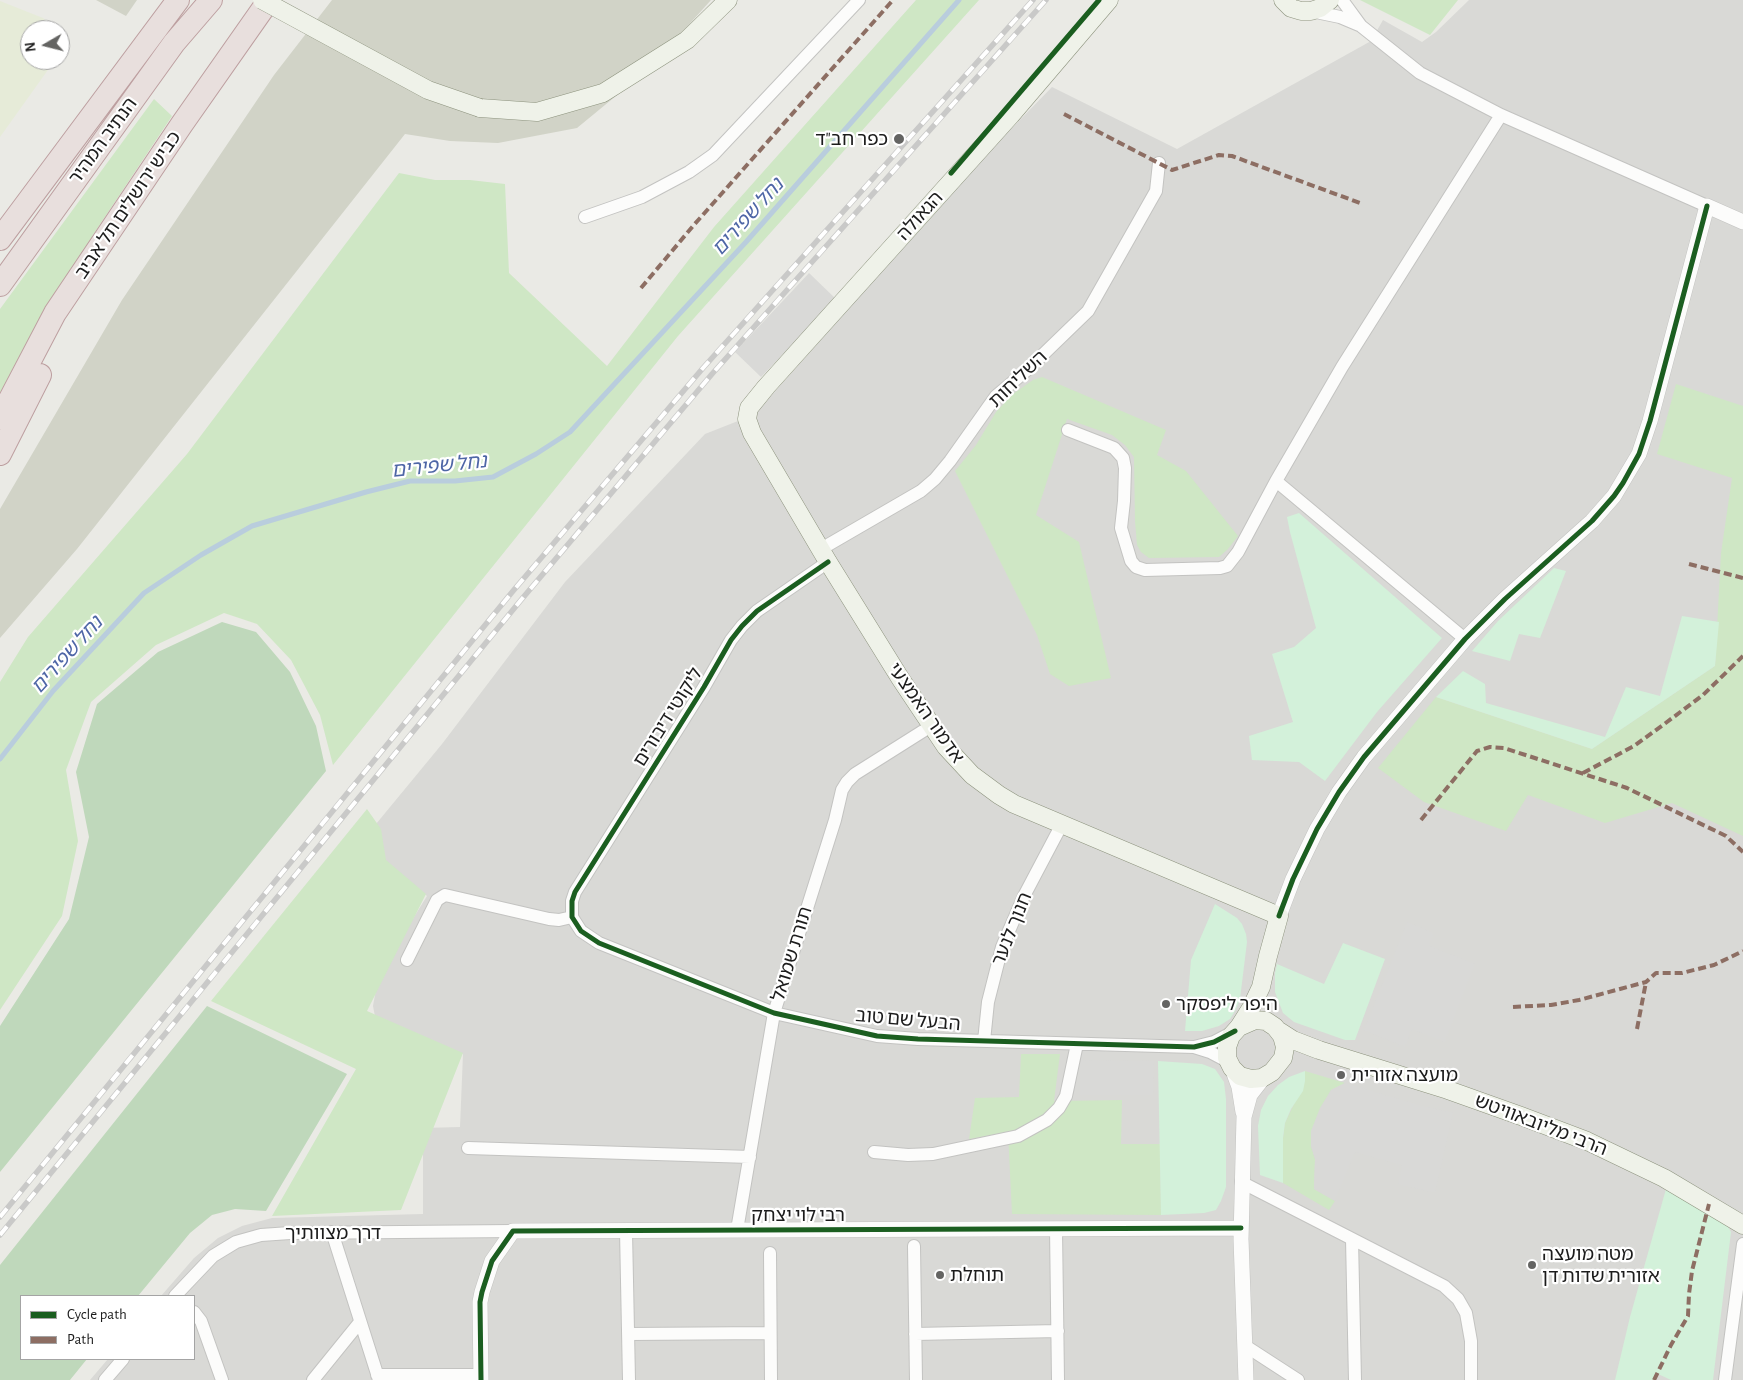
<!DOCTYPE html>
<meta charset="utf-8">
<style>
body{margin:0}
#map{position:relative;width:1743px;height:1380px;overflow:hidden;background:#eaeae5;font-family:"Alegreya Sans",sans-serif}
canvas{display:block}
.legend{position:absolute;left:20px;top:1295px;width:175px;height:65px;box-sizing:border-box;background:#fff;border:1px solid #a4a4a4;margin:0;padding:6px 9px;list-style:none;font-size:15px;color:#1c1c1c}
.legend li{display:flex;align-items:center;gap:10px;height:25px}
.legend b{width:25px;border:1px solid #a4a4a4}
.north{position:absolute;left:20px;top:20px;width:50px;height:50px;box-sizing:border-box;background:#fff;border:1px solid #a4a4a4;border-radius:50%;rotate:262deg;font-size:14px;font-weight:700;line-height:20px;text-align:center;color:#1c1c1c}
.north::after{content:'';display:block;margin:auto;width:18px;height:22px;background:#646462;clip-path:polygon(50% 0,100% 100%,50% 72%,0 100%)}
</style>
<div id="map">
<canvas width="1743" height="1380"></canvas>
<ul class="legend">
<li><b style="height:6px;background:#1b5e20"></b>Cycle path</li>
<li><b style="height:6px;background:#8d6e63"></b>Path</li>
</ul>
<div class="north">N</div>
</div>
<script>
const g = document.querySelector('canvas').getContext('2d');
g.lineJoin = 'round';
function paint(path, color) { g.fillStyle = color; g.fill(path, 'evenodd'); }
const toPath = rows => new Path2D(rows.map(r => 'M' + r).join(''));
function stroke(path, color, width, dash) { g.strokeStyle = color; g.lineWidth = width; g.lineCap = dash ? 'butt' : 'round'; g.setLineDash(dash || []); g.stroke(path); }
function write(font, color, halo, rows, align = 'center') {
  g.font = font + ' "Alegreya Sans","Noto Sans Hebrew",sans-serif'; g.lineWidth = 4.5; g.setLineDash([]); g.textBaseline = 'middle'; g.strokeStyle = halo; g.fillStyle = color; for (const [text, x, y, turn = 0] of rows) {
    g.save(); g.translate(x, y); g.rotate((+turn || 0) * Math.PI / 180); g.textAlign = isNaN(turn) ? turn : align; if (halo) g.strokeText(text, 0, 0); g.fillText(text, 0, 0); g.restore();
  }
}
const residential = toPath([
 [1469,0,1743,0,1743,1380,90,1380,108,1359,194,1359,194,1296,161,1296,194,1258,218,1238,242,1226,272,1218,423,1214,423,1128,460,1127,463,1054,377,1027,373,1006,379,973,427,896,362,841,442,744,565,582,705,434,738,421,762,406,978,163,1052,87,1177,149,1371,41,1383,20,1422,42,1436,32]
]);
const construction = toPath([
 [96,0,137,0,126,16],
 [332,0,711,0,650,68,577,128,498,143,450,141,405,134,77,549,0,638,0,509,122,300,274,75]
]);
const farmland = toPath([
 [0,1,43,18,58,30,30,30,30,60,55,60,0,137],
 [60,32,70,40,60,53]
]);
const grass = toPath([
 [916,0,979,0,678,336,333,765,320,715,291,660,257,624,224,613,156,645,91,702,66,770,78,841,62,916,0,1010,0,682,28,637,187,454,399,173,435,180,470,180,505,184,509,273,607,366,714,227],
 [1360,0,1458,0,1430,35],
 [154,99,172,116,93,235,0,396,0,309],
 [1042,377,1166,430,1157,455,1186,471,1238,536,1228,549,1219,557,1149,558,1141,552,1137,545,1135,521,1134,457,1125,445,1112,435,1067,419,1036,515,1079,542,1111,678,1069,686,1050,674,1037,635,955,471,976,445,996,412,1013,394,1033,380],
 [1676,384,1743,406,1743,836,1672,803,1605,823,1528,795,1506,831,1424,802,1378,768,1436,697,1592,749,1715,666,1721,553,1732,478,1657,454],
 [367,809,381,829,386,860,426,894,367,1011,463,1053,401,1210,272,1216,356,1069,211,1001],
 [1021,1054,1060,1054,1054,1101,1122,1100,1121,1144,1160,1144,1161,1215,1012,1214,1008,1132,969,1139,975,1098,1019,1097],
 [1305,1071,1345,1083,1331,1090,1311,1146,1315,1159,1314,1189,1335,1201,1329,1210,1283,1183,1283,1138,1285,1123,1305,1081]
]);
const forest = toPath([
 [222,622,256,632,290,672,316,726,326,771,0,1172,0,1026,69,919,89,837,76,772,97,704,158,652],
 [207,1006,347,1074,266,1211,235,1209,212,1215,190,1233,138,1296,21,1296,21,1359,87,1359,70,1380,0,1380,0,1265]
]);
const park = toPath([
 [1299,513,1442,638,1377,712,1325,781,1299,762,1252,760,1249,736,1293,722,1272,654,1294,647,1316,628,1290,532,1287,517],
 [1554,568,1566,571,1540,638,1519,634,1510,661,1472,651,1498,621],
 [1682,616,1719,622,1715,666,1592,749,1436,697,1463,671,1485,684,1486,703,1605,737,1626,687,1660,696],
 [1215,904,1237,918,1242,924,1246,934,1247,942,1240,999,1235,1011,1230,1019,1219,1026,1202,1031,1185,1031,1191,960],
 [1343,943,1385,959,1355,1040,1345,1040,1294,1022,1283,1013,1275,992,1275,973,1277,964,1324,984],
 [1158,1061,1202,1064,1215,1069,1224,1082,1226,1099,1226,1187,1221,1201,1216,1210,1204,1213,1161,1215],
 [1305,1071,1305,1081,1303,1091,1291,1109,1285,1123,1283,1138,1283,1183,1260,1175,1258,1126,1261,1110,1268,1096,1278,1085,1289,1077],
 [1666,1189,1727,1225,1731,1232,1713,1380,1671,1380,1656,1373,1653,1380,1615,1380,1630,1317]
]);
const parking = toPath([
 [809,273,836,299,761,377,735,352],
 [1407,922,1434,933,1429,946,1475,964,1445,1042,1412,1029,1405,1047,1364,1030],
 [1080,1060,1154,1061,1153,1095,1080,1095],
 [1345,1083,1416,1104,1453,1113,1435,1193,1398,1184,1402,1165,1355,1152,1335,1201,1314,1189,1315,1159,1311,1146,1311,1131,1320,1108,1331,1090]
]);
const stream = toPath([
 [0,759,53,691,144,593,201,555,252,526,366,492,410,481,455,481,493,477,536,454,570,432,746,242,959,0]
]);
const minor = toPath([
 [1342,0,1361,26,1420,73,1501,115,1707,206],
 [1311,11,1340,17,1359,25],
 [585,217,642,197,689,172,713,155,859,0],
 [1068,430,1114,448,1123,458,1125,468,1124,501,1121,528,1131,561,1136,567,1145,570,1220,568,1227,566,1238,552,1276,481,1342,367,1501,115],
 [1276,481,1465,639],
 [821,549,921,491,935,479,950,461,996,396,1027,370,1088,311,1156,191,1159,163],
 [828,562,757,611,742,626,731,640,704,687,575,892,572,901,572,917,581,931,599,943,774,1013,877,1036,918,1039,1194,1047,1214,1042,1235,1031],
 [407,960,437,900,445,895,549,919,559,920,572,917],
 [984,1041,988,1002,1002,947,1024,896,1062,824],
 [1194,1047,1210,1052,1229,1062],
 [468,1148,750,1157],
 [874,1152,908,1155,933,1154,1018,1136,1047,1120,1059,1108,1066,1096,1077,1044],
 [1241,1182,1444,1286,1458,1299,1466,1313,1471,1341,1471,1380],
 [1056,1229,1058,1380],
 [737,1230,774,1013,835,820,842,790,847,782,855,774,931,726],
 [626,1231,629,1380],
 [332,1232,379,1380],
 [1352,1239,1355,1380],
 [914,1246,916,1380],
 [770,1253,771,1380],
 [175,1296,213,1256,236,1242,261,1235,290,1233,513,1231],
 [194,1312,201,1321,222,1380],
 [629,1334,770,1333],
 [915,1334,1058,1331],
 [1244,1345,1298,1380],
 [377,1375,481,1375],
 [105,1380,123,1359],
 [313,1380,360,1322],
 [1725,1380,1743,1244]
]);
const tertiary = toPath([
 [1279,916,1293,879,1317,829,1339,792,1364,757,1465,639,1505,599,1592,521,1614,496,1639,454,1650,421,1707,206,1743,222],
 [1232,1068,1239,1087,1243,1112],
 [481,1380,480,1302,482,1292,492,1261,513,1231,1241,1228],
 [1246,1380,1241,1239,1244,1117,1250,1095,1264,1077]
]);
const secondary = toPath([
 [1109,0,1011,115,766,387,749,408,747,419,752,433,828,562,900,678,946,747,972,775,999,795,1014,804,1279,916,1268,956,1261,987,1251,1008,1239,1027],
 [1283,0,1291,8,1301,11,1311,11,1320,8,1330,0],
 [480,108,537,112,603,93,687,40,728,0],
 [1255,1020,1266,1021,1275,1027,1282,1036,1285,1047,1283,1058,1272,1072,1262,1078,1251,1079,1240,1076,1232,1068,1227,1058,1227,1047,1231,1036,1239,1027,1255,1020],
 [1279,1031,1293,1040,1319,1050,1448,1090,1521,1116,1587,1141,1664,1178,1743,1225]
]);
const motorway = toPath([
 [0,239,178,0],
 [0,285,174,43,211,0],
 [0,418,55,313,182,124,269,0],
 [0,454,40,375]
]);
const rail = toPath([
 [0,1217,513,591,703,368,1033,0],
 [0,1235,521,600,712,374,1046,0]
]);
const secondaryBridge = toPath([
 [262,0,428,90,480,108]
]);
const quiet = toPath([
 [1064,114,1172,170,1219,155,1232,156,1360,203],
 [641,288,693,226,893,0],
 [1689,564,1743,578],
 [1583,773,1634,746,1663,725,1703,695,1743,656],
 [1421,820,1477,751,1490,747,1504,748,1627,788,1726,836,1743,852],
 [1513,1007,1551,1005,1579,1000,1646,982,1656,973,1682,973,1714,965,1743,951],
 [1637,1029,1646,982],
 [1654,1380,1671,1345,1688,1316,1689,1294,1692,1271,1709,1204]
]);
const cycleway = toPath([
 [951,173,1099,0],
 [828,562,757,611,742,626,731,640,704,687,575,892,572,901,572,917,581,931,599,943,774,1013,877,1036,918,1039,1194,1047,1214,1042,1235,1031],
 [1279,916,1293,879,1317,829,1339,792,1364,757,1465,639,1505,599,1592,521,1614,496,1623,483,1639,454,1650,421,1707,206],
 [481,1380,480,1302,482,1292,492,1261,513,1231,1241,1228]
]);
const markers = [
 [899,139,6,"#646462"],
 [1166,1004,5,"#646462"],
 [1341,1075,5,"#646462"],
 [1532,1265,5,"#646462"],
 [940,1275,5,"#646462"]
];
const poiNames = [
 ["כפר חב\"ד",888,139,"right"],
 ["היפר ליפסקר",1176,1004],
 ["מועצה אזורית",1351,1075],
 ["מטה מועצה",1542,1254],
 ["אזורית שדות דן",1542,1276],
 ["תוחלת",950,1275]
];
const streetNames = [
 ["הנתיב המהיר",103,141,-54],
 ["כביש ירושלים תל אביב",128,205,-56],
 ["הגאולה",920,216,-48],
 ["השליחות",1018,379,-44],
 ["אדמור האמצעי",926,713,55],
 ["ליקוטי דיבורים",668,717,-58],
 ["חנוך לנער",1012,929,-68],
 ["תורת שמואל",792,954,-73],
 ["הבעל שם טוב",908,1020,5],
 ["הרבי מליובאוויטש",1541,1125,21],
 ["רבי לוי יצחק",798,1215],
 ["דרך מצוותיך",333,1233]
];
const waterNames = [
 ["נחל שפירים",748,217,-48],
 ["נחל שפירים",439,466,-6],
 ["נחל שפירים",67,655,-48]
];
paint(residential, '#d9d9d6');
paint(construction, '#d1d3c7');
paint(farmland, '#e6ebd8');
paint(grass, '#cfe7c5');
paint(forest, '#bfd8bb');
paint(park, '#d3f1da');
paint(parking, '#d9d9d7');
stroke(stream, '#b9cddd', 5);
stroke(minor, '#c3c3c1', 14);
stroke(tertiary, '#c3c3c1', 16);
stroke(secondary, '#8d937e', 19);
stroke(motorway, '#bd9fa0', 24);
stroke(minor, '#fcfcfb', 12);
stroke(tertiary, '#fcfcfb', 15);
stroke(secondary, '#eff2e9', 18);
stroke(motorway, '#e8dfdd', 22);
stroke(rail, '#c9c9c8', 5.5);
stroke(rail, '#fff', 4, [11]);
stroke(secondaryBridge, '#8d937e', 19, []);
stroke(secondaryBridge, '#eff2e9', 18);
stroke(quiet, '#8d6e63', 4, [8, 4]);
stroke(cycleway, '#1b5e20', 5);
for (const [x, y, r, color] of markers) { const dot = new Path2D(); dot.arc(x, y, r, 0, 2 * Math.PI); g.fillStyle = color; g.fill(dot); stroke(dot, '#fff', 2); }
write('19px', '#1c1c1c', '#fff', poiNames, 'left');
write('19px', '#1c1c1c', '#fff', streetNames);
write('italic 20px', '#4e66a6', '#fff', waterNames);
</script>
